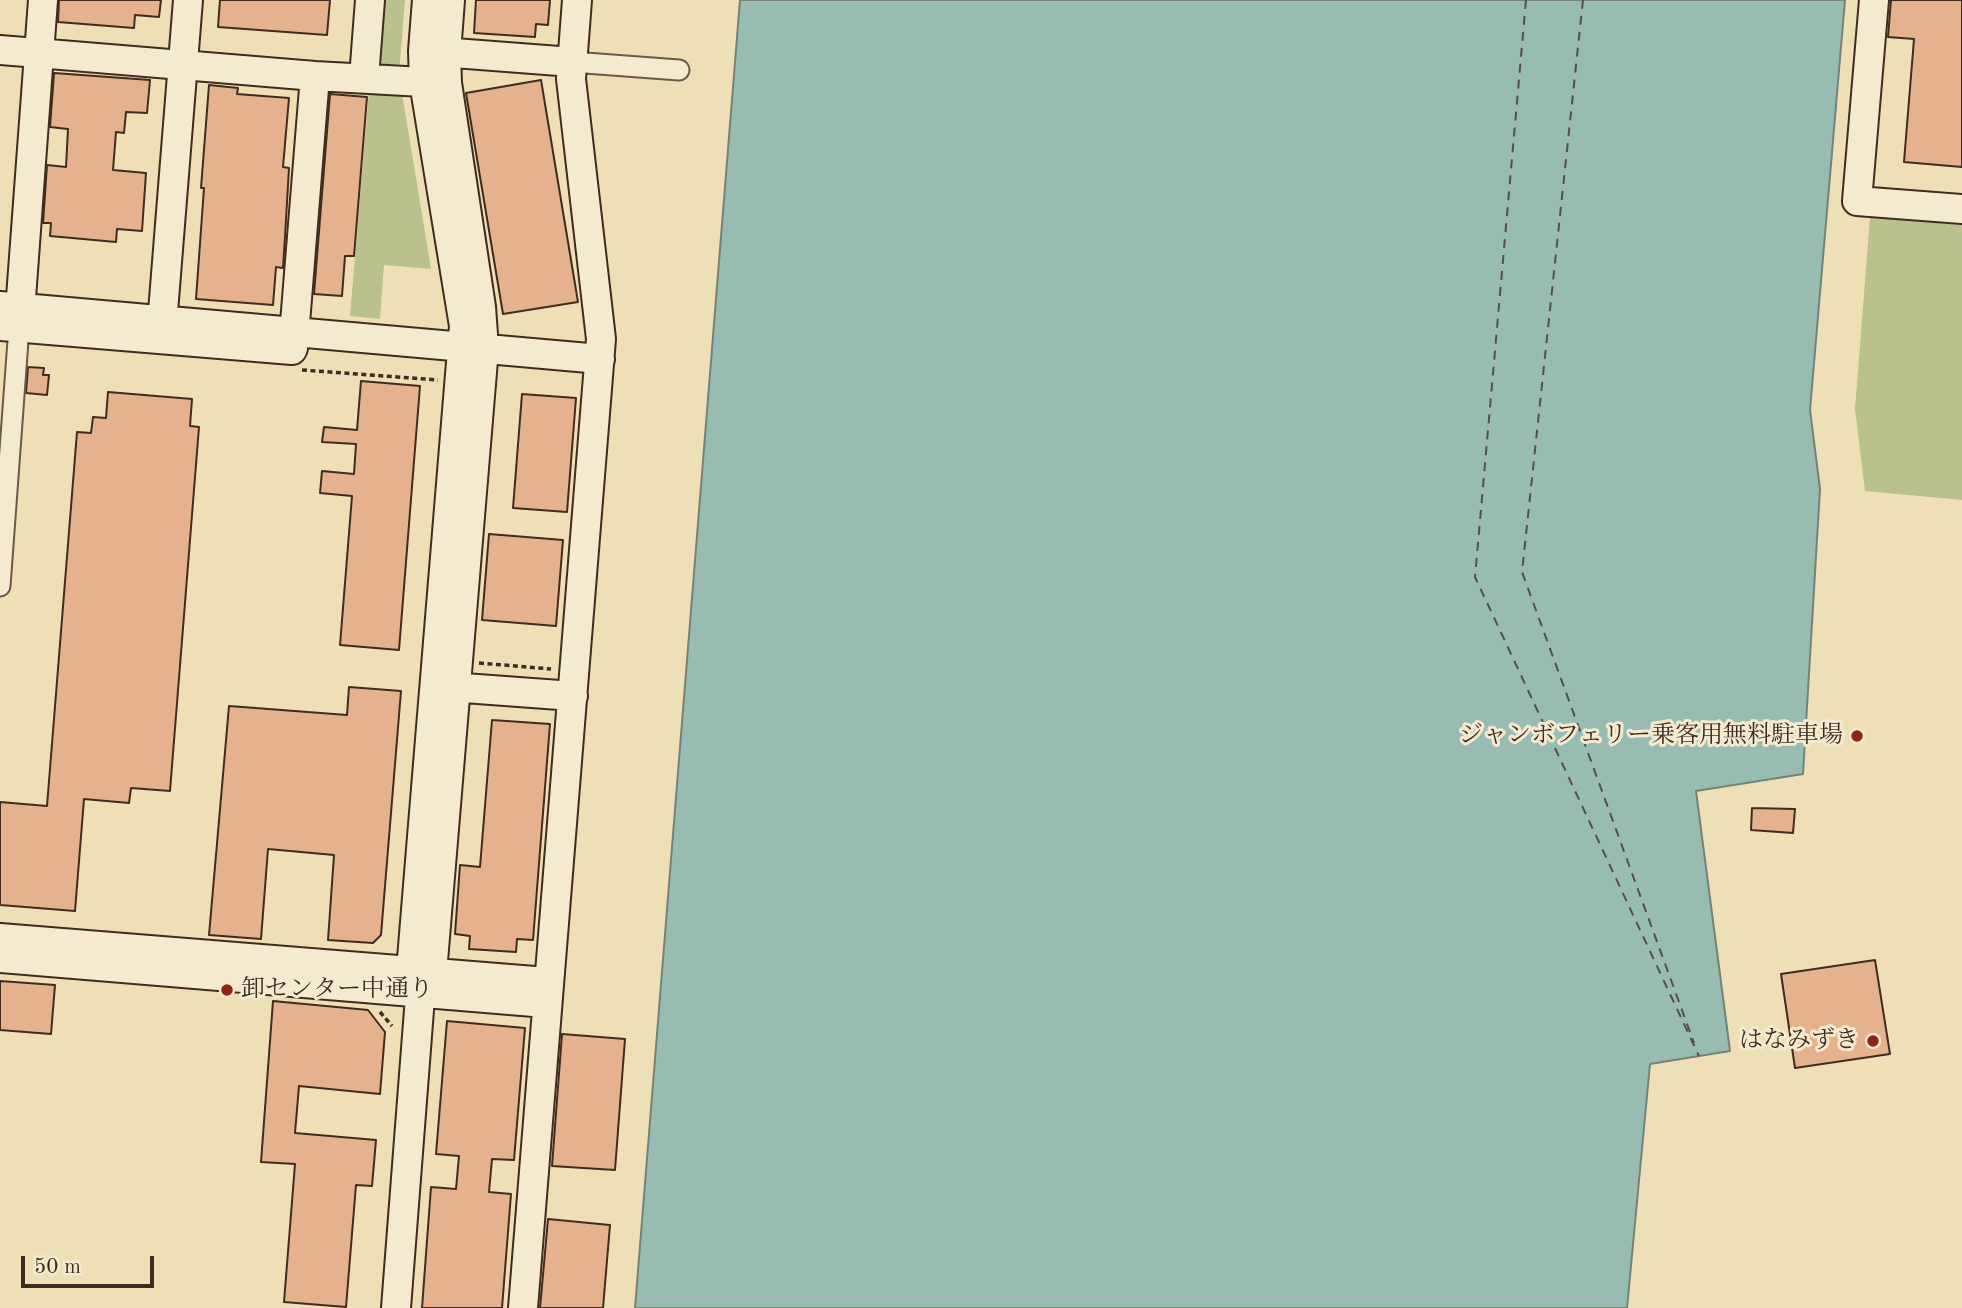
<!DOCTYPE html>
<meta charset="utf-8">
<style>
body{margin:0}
#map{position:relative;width:1962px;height:1308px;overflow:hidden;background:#eedfb7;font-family:"Old Standard TT",serif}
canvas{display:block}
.scale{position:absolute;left:21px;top:1256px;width:133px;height:32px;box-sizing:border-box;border:4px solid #402c1f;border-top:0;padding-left:9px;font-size:21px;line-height:24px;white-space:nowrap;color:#402c1f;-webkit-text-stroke:5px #f4ead0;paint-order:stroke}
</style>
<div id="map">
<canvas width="1962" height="1308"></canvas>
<div class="scale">50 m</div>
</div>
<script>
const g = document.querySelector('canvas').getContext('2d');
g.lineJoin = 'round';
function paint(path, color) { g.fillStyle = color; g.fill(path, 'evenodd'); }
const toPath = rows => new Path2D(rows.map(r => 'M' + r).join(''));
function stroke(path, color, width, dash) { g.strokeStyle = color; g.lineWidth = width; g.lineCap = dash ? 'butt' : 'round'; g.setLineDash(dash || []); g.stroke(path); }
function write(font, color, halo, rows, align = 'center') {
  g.font = font + ' "Old Standard TT","Noto Serif JP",serif'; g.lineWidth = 6; g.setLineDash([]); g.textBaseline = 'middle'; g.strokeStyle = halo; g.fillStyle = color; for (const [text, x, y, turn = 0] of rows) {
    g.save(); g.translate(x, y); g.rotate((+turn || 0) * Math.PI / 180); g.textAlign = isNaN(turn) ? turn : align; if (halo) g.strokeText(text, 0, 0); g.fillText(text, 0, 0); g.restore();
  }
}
const green = toPath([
 [377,0,405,0,399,73,383,72,373,62],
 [369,91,402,93,431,269,384,265,380,319,350,316],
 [1870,217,1962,225,1962,500,1865,491,1855,409]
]);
const water = toPath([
 [740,0,1845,0,1810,410,1820,489,1803,774,1696,791,1730,1051,1650,1064,1627,1308,635,1308,740,0]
]);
const ferry = toPath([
 [1526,0,1475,577,1699,1056],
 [1583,0,1522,572,1694,1043]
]);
const building = toPath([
 [59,0,161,0,159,17,135,15,134,28,58,22,59,0],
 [220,0,330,0,327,35,218,27,220,0],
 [476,0,550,0,548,25,536,24,535,37,474,33,476,0],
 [1891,0,1962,0,1962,167,1904,162,1914,39,1888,37,1891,0],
 [54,73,150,80,147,113,126,112,124,133,116,132,113,170,146,173,142,231,117,229,116,242,50,236,51,223,43,223,47,165,66,167,68,129,50,127,54,73],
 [541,80,578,302,503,314,466,93,541,80],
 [209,85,238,88,237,94,289,98,283,167,289,168,285,237,283,268,276,267,273,305,196,299,204,188,201,188,209,85],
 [330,94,367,97,354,256,345,256,342,296,314,294,330,94],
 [28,367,44,368,43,375,49,375,47,395,26,393,28,367],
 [361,381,420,386,399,650,340,645,352,496,320,493,322,471,354,474,356,444,322,442,324,427,357,430,361,381],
 [108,392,192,399,190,426,199,427,170,791,131,788,129,803,84,799,75,911,0,905,0,802,47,806,77,432,91,433,93,417,106,418,108,392],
 [522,394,576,398,567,512,513,508,522,394],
 [489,534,563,540,556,626,482,620,489,534],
 [349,687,401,691,381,935,373,943,328,940,334,855,268,849,261,939,209,935,229,706,347,715,349,687],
 [492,720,550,724,533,940,517,939,516,952,469,949,470,936,455,934,460,865,480,867,492,720],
 [1752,808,1795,809,1793,833,1751,830,1752,808],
 [1875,960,1890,1054,1795,1068,1781,974,1875,960],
 [0,981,55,985,51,1034,0,1030,0,981],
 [273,1001,368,1010,385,1032,380,1094,299,1086,295,1133,376,1140,372,1186,356,1185,346,1307,284,1302,295,1164,261,1162,273,1001],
 [447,1021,525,1028,514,1160,492,1159,489,1192,511,1194,502,1308,422,1308,431,1187,456,1189,459,1156,436,1154,447,1021],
 [562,1034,625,1039,615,1170,552,1166,562,1034],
 [548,1219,610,1225,603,1308,540,1308,548,1219]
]);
const path = toPath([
 [302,370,438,380],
 [479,663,551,669],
 [380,1012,392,1026]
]);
const street = toPath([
 [572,62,679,70],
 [0,586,19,327]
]);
const secondary = toPath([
 [1874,0,1857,201,1962,209],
 [0,50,315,76,441,83],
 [428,51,572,62],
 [364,78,370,0],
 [0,306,600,359],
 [19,325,43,0],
 [0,326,292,350],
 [161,337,188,0],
 [293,348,315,76],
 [437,686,573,696],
 [0,938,547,982],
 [0,958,546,1003],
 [420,993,432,973,484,348,481,307,447,83,446,53,450,0],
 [396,1308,419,1010,420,993,411,971,464,326,424,82,423,51,427,0],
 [523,1308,601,339,571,79,577,0]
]);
const markers = [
 [1857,736,7,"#8f2418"],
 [227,990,7,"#8f2418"],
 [1873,1041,7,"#8f2418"]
];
const poiNames = [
 ["ジャンボフェリー乗客用無料駐車場",1843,736],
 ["卸センター中通り",241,990,"left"],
 ["はなみずき",1859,1041]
];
paint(green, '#bbc18d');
paint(water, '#99bcb2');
stroke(water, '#758277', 2);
stroke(ferry, '#565044', 2, [9, 7]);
paint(building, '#e6b28d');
stroke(building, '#402c1f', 2);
stroke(street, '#6c5945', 23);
stroke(secondary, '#402c1f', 32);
stroke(path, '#402c1f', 3.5, [5, 3.5]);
stroke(street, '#f4ead0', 19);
stroke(secondary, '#f4ead0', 28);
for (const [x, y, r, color] of markers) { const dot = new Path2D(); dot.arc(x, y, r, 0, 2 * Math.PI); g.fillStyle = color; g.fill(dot); stroke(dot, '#f4ead0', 2.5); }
write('24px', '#402c1f', '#f4ead0', poiNames, 'right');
</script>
